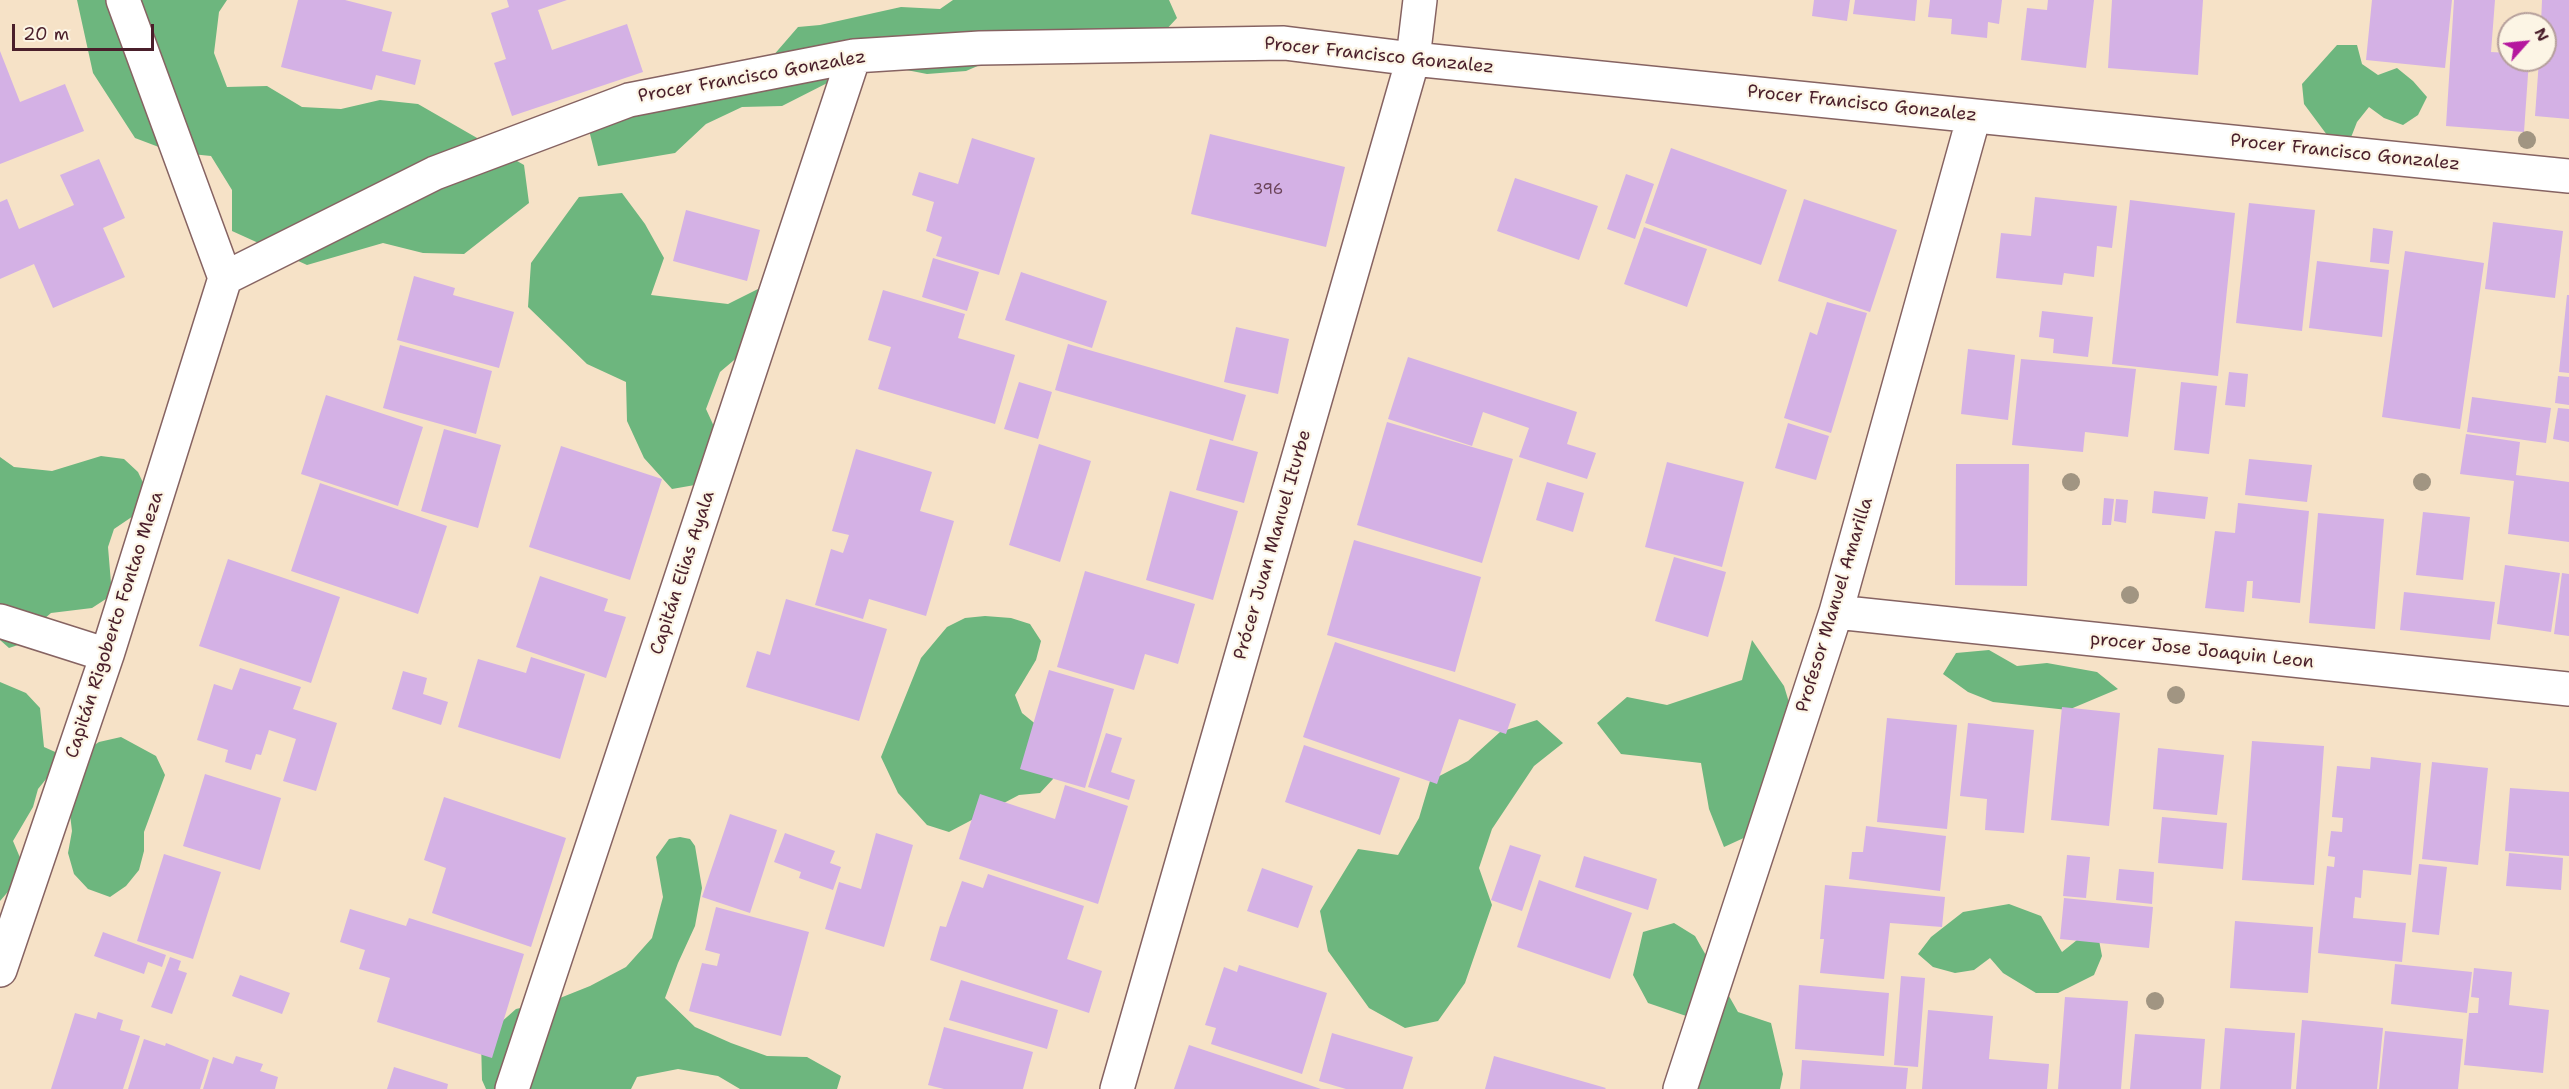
<!DOCTYPE html>
<meta charset="utf-8">
<style>
body{margin:0}
#map{position:relative;width:2569px;height:1089px;overflow:hidden;background:#f6e2c7;font-family:"Shantell Sans",sans-serif}
canvas{display:block}
.north{position:absolute;left:2497px;top:12px;width:60px;height:60px;box-sizing:border-box;background:#fcf5e5;border:2px solid #b59f9b;border-radius:50%;rotate:63deg;font-size:16px;font-weight:700;line-height:24px;text-align:center;color:#4a1f2b}
.north::after{content:'';display:block;margin:auto;width:21px;height:27px;background:#b5179e;clip-path:polygon(50% 0,100% 100%,50% 72%,0 100%)}
.scale{position:absolute;left:12px;top:24px;width:142px;height:27px;box-sizing:border-box;border:3px solid #4a1f2b;border-top:0;padding-left:8px;font-size:18px;line-height:21px;white-space:nowrap;color:#4a1f2b;-webkit-text-stroke:4px #fcf5e5;paint-order:stroke}
</style>
<div id="map">
<canvas width="2569" height="1089"></canvas>
<div class="north">N</div>
<div class="scale">20 m</div>
</div>
<script>
const g = document.querySelector('canvas').getContext('2d');
g.lineJoin = 'round';
function paint(path, color) { g.fillStyle = color; g.fill(path, 'evenodd'); }
const toPath = rows => new Path2D(rows.map(r => 'M' + r).join(''));
function stroke(path, color, width, dash) { g.strokeStyle = color; g.lineWidth = width; g.lineCap = dash ? 'butt' : 'round'; g.setLineDash(dash || []); g.stroke(path); }
function write(font, color, halo, rows, align = 'center') {
  g.font = font + ' "Shantell Sans",sans-serif'; g.lineWidth = 4.5; g.setLineDash([]); g.textBaseline = 'middle'; g.strokeStyle = halo; g.fillStyle = color; for (const [text, x, y, turn = 0] of rows) {
    g.save(); g.translate(x, y); g.rotate((+turn || 0) * Math.PI / 180); g.textAlign = isNaN(turn) ? turn : align; if (halo) g.strokeText(text, 0, 0); g.fillText(text, 0, 0); g.restore();
  }
}
const forest = toPath([
 [77,0,227,0,219,12,214,53,227,87,267,86,302,107,341,109,380,100,418,104,524,165,529,203,464,254,423,253,383,243,307,265,232,231,232,190,211,156,172,152,135,138,93,73],
 [953,0,1169,0,1177,18,1151,46,1114,63,1001,56,966,71,927,74,886,66,847,73,782,106,742,107,706,124,675,153,598,166,588,126,652,83,690,70,735,72,772,57,798,27,820,25,901,7,940,9],
 [2337,45,2357,45,2362,64,2378,75,2397,68,2413,81,2427,97,2418,115,2403,125,2384,118,2369,107,2357,122,2350,140,2330,139,2304,104,2302,84],
 [622,193,645,224,664,258,651,295,728,304,764,286,786,316,720,372,706,409,722,444,712,482,672,489,644,458,627,421,626,382,587,364,528,307,531,263,579,197],
 [101,456,124,459,138,472,146,489,145,508,114,529,108,547,112,595,92,608,51,613,37,625,27,642,9,648,0,640,0,457,14,467,52,471],
 [985,616,1011,618,1030,624,1041,641,1036,660,1015,695,1022,713,1038,726,1056,760,1053,779,1040,793,1019,795,949,832,927,825,898,793,881,757,921,658,947,627,965,618],
 [1752,640,1784,686,1795,722,1759,831,1724,847,1709,809,1701,763,1621,754,1597,723,1627,697,1667,705,1742,680],
 [1989,650,2017,666,2047,663,2097,672,2118,689,2068,710,1993,702,1968,692,1943,674,1956,653],
 [0,682,26,693,40,708,44,747,62,755,82,753,99,742,121,737,156,756,165,775,144,832,144,851,139,870,126,886,110,897,88,889,74,874,68,853,72,831,67,789,51,773,38,789,33,807,13,841,21,860,19,879,0,901],
 [1537,720,1563,743,1534,766,1492,829,1479,868,1492,905,1465,983,1438,1021,1405,1028,1369,1008,1328,951,1320,911,1358,849,1398,855,1419,818,1430,781,1468,761,1500,732],
 [680,837,690,839,695,846,702,888,695,926,678,963,665,998,695,1027,731,1043,767,1056,807,1057,841,1076,837,1089,740,1089,718,1076,678,1069,637,1077,631,1089,486,1089,482,1080,481,1040,516,1009,555,1000,590,986,626,967,652,938,663,897,656,857,669,839],
 [2009,904,2041,916,2062,952,2077,940,2098,935,2102,956,2094,975,2058,993,2036,993,2003,973,1990,958,1974,970,1955,973,1933,967,1918,954,1931,937,1963,912],
 [1674,923,1695,936,1738,1012,1771,1023,1783,1074,1780,1089,1688,1089,1698,1020,1648,1003,1633,975,1643,932]
]);
const building = toPath([
 [298,0,345,0,392,12,382,51,421,60,415,85,376,75,372,90,281,67],
 [507,0,567,0,538,10,552,50,627,24,643,72,512,116,494,63,506,59,491,13,509,7],
 [1814,0,1850,0,1847,21,1812,16],
 [1855,0,1917,0,1915,21,1853,14],
 [1930,0,2002,0,1999,24,1988,22,1987,38,1951,34,1952,19,1928,17],
 [2048,0,2094,0,2086,68,2021,60,2027,8,2047,10],
 [2112,0,2203,0,2198,75,2108,68],
 [2372,0,2452,0,2445,68,2366,60],
 [2454,0,2495,0,2491,52,2509,53,2509,60,2529,60,2524,132,2446,126],
 [2542,0,2569,0,2569,119,2535,116,2539,60,2545,60,2545,24,2541,24],
 [0,51,20,102,65,84,84,131,0,164],
 [1210,134,1345,167,1326,247,1191,214],
 [972,138,1035,158,999,275,936,256,942,237,926,231,934,202,912,195,919,172,958,184],
 [1671,148,1787,190,1761,265,1645,223],
 [99,159,125,218,103,228,125,277,53,308,34,264,0,279,0,202,7,199,19,229,74,205,60,175],
 [1626,174,1654,184,1635,239,1607,229],
 [1515,178,1598,206,1579,260,1497,231],
 [2035,197,2117,206,2112,248,2097,246,2094,277,2064,273,2062,285,1996,278,2001,233,2031,236],
 [1804,199,1897,230,1870,312,1778,281],
 [2130,200,2235,213,2218,376,2112,364],
 [2249,203,2315,210,2302,331,2236,323],
 [686,210,760,230,747,281,673,261],
 [2493,222,2563,231,2555,298,2485,289],
 [1644,227,1707,249,1687,307,1624,284],
 [2373,228,2393,231,2389,264,2370,262],
 [2405,251,2484,263,2460,429,2382,417],
 [933,258,979,272,967,311,922,297],
 [2317,261,2389,270,2382,337,2309,328],
 [1021,272,1107,301,1092,348,1005,320],
 [414,276,455,288,453,295,514,312,499,368,397,340],
 [883,290,965,314,958,338,1015,355,995,424,878,389,891,347,868,340],
 [2567,295,2569,295,2569,373,2559,372],
 [1827,302,1867,313,1831,433,1784,418,1810,332,1817,335],
 [2042,311,2093,317,2088,357,2053,353,2054,339,2039,337],
 [1236,327,1289,339,1278,394,1224,382],
 [1068,344,1246,395,1233,441,1055,390],
 [400,345,492,371,476,434,383,408],
 [1968,349,2015,355,2008,420,1961,414],
 [1408,357,1577,412,1567,444,1596,453,1587,479,1519,457,1529,428,1483,412,1472,446,1388,419],
 [2021,359,2136,369,2128,437,2085,432,2083,452,2012,445],
 [2229,372,2248,374,2245,407,2225,405],
 [2558,376,2569,377,2569,405,2555,403],
 [1019,382,1052,392,1038,439,1004,429],
 [2181,382,2217,386,2209,454,2174,450],
 [326,395,423,427,398,506,301,474],
 [2472,397,2551,408,2546,443,2467,432],
 [2558,408,2569,409,2569,442,2553,439],
 [1387,422,1513,459,1482,563,1357,525],
 [1788,423,1829,436,1816,480,1775,468],
 [444,429,501,445,478,528,421,511],
 [2466,434,2520,442,2516,475,2569,482,2569,542,2508,534,2514,481,2460,474],
 [1210,439,1258,452,1244,503,1196,490],
 [1039,444,1091,461,1060,562,1009,545],
 [561,446,662,479,630,580,529,547],
 [856,449,932,472,920,511,954,521,926,616,869,599,863,619,815,605,831,549,843,553,849,535,832,531],
 [2249,459,2312,465,2307,502,2245,495],
 [1667,462,1744,482,1722,567,1645,547],
 [1956,464,2029,464,2027,586,1955,585],
 [1547,482,1584,493,1573,532,1536,520],
 [320,483,447,526,418,614,291,571],
 [1170,491,1238,511,1213,600,1146,580],
 [2154,491,2208,497,2205,519,2152,513],
 [2104,498,2114,499,2111,525,2102,525],
 [2116,499,2128,500,2126,523,2114,521],
 [2238,503,2309,511,2300,603,2252,598,2253,581,2247,581,2244,612,2205,608,2215,531,2235,533],
 [2423,512,2470,517,2463,580,2416,575],
 [2318,513,2384,519,2375,629,2309,623],
 [1354,540,1481,577,1455,672,1327,635],
 [1674,557,1726,572,1708,637,1655,621],
 [228,559,340,597,311,683,199,646],
 [2505,565,2560,573,2551,632,2497,624],
 [1085,571,1195,604,1178,664,1145,654,1134,690,1057,667],
 [2562,573,2569,574,2569,636,2554,634],
 [540,576,608,599,604,611,626,617,606,678,516,647],
 [2404,592,2495,602,2490,640,2400,630],
 [786,599,887,629,859,721,746,687,757,651,770,655],
 [1335,642,1516,704,1506,734,1459,719,1437,784,1303,737],
 [531,657,585,674,560,759,458,727,478,659,526,673],
 [240,668,301,687,293,709,337,723,316,791,283,781,296,739,269,730,261,755,256,754,251,770,225,762,228,750,197,740,214,684,232,690],
 [1049,670,1114,689,1085,788,1020,769],
 [403,671,427,678,423,694,448,702,441,725,392,709],
 [2062,707,2120,713,2109,826,2051,820],
 [1887,718,1957,725,1947,829,1877,822],
 [1968,723,2034,730,2024,833,1985,830,1987,799,1960,796],
 [1106,733,1122,738,1111,772,1135,780,1129,800,1088,787],
 [2252,741,2324,746,2314,885,2242,880],
 [1304,745,1400,778,1380,835,1285,802],
 [2158,748,2224,755,2217,815,2153,809],
 [2371,757,2421,763,2411,875,2363,870,2361,898,2355,897,2353,918,2406,923,2402,962,2318,953,2327,866,2334,867,2335,857,2328,856,2331,831,2342,832,2343,818,2332,817,2337,766,2370,769],
 [2432,762,2488,768,2478,865,2422,859],
 [205,774,281,798,260,870,183,846],
 [1065,785,1128,806,1098,904,959,859,980,794,1055,819],
 [2510,788,2569,792,2569,856,2505,851],
 [444,797,566,838,531,947,432,913,446,868,424,860],
 [730,814,777,830,750,913,702,897],
 [2162,817,2227,823,2223,869,2158,863],
 [1866,826,1946,836,1940,891,1849,879,1852,852,1863,852],
 [785,833,835,851,830,863,841,867,833,890,799,878,801,872,774,862],
 [876,833,913,845,884,947,825,929,839,882,861,889],
 [1510,845,1541,855,1522,911,1491,900],
 [2509,853,2563,858,2561,890,2506,886],
 [164,854,221,872,193,959,137,941],
 [2067,855,2090,857,2086,898,2063,896],
 [1584,856,1657,879,1648,910,1575,887],
 [2419,864,2447,867,2439,935,2412,932],
 [1262,868,1313,886,1298,928,1247,911],
 [2119,869,2154,872,2152,904,2116,900],
 [988,874,1084,906,1067,959,1102,971,1089,1013,930,960,940,926,946,927,962,881,983,888],
 [1539,880,1632,913,1610,979,1517,947],
 [1825,885,1945,897,1942,927,1890,923,1884,979,1820,973,1824,939,1820,939],
 [2064,898,2153,907,2149,948,2060,939],
 [716,907,809,932,781,1036,689,1011,702,963,717,966,720,954,705,950],
 [350,909,406,926,409,918,524,954,492,1058,377,1022,390,978,359,969,365,950,340,942],
 [2235,921,2313,927,2308,993,2230,988],
 [103,932,166,955,162,967,148,962,144,974,94,956],
 [170,957,181,961,178,970,187,973,172,1014,151,1007],
 [2395,964,2472,972,2467,1013,2391,1004],
 [1239,965,1327,993,1302,1074,1211,1044,1216,1028,1205,1025,1224,967,1237,972],
 [2474,968,2512,972,2509,1005,2549,1010,2543,1073,2464,1065,2469,1013,2478,1013,2479,998,2471,997],
 [240,975,290,993,282,1014,232,996],
 [1901,976,1925,978,1918,1067,1894,1065],
 [961,980,1058,1010,1047,1049,949,1020],
 [1799,985,1889,993,1884,1056,1795,1049],
 [2065,997,2128,1001,2121,1089,2058,1089],
 [1928,1010,1993,1016,1989,1059,2049,1064,2047,1089,1922,1089],
 [98,1012,123,1020,120,1030,140,1036,123,1089,51,1089,75,1013,96,1019],
 [2302,1020,2383,1028,2377,1089,2296,1089],
 [944,1027,1033,1052,1023,1089,944,1089,928,1085],
 [2225,1028,2295,1033,2291,1089,2220,1089],
 [2385,1031,2463,1039,2458,1089,2379,1089],
 [1332,1033,1413,1057,1403,1089,1346,1089,1319,1081],
 [2135,1034,2205,1039,2201,1089,2130,1089],
 [144,1039,165,1046,166,1043,209,1060,200,1089,128,1089],
 [1189,1045,1321,1089,1174,1089],
 [236,1056,263,1064,260,1071,278,1077,275,1089,203,1089,213,1057,233,1064],
 [1494,1056,1606,1088,1605,1089,1485,1089],
 [1802,1060,1908,1068,1906,1089,1800,1089],
 [394,1067,448,1084,447,1089,387,1089]
]);
const minor = toPath([
 [123,0,225,278],
 [225,278,435,173,629,100,854,56,980,48,1284,43,1413,59,2569,176],
 [1836,612,2569,689],
 [0,621,107,655],
 [0,970,107,655,225,278],
 [512,1089,854,56],
 [1117,1089,1413,59,1420,0],
 [1680,1089,1836,612,1974,116]
]);
const trees = [
 [2527,140],
 [2071,482],
 [2422,482],
 [2130,595],
 [2176,695],
 [2155,1001]
];
const numberNames = [
 ["396",1268,190]
];
const streetNames = [
 ["Procer Francisco Gonzalez",1379,56,6],
 ["Procer Francisco Gonzalez",752,77,-10],
 ["Procer Francisco Gonzalez",1862,104,6],
 ["Procer Francisco Gonzalez",2345,153,6],
 ["Prócer Juan Manuel Iturbe",1273,545,-74],
 ["Capitán Elias Ayala",683,573,-72],
 ["Profesor Manuel Amarilla",1835,605,-73],
 ["Capitán Rigoberto Fontao Meza",115,625,-72],
 ["procer Jose Joaquin Leon",2202,651,6]
];
paint(forest, '#6db67e');
paint(building, '#d4b1e5');
stroke(minor, '#866362', 36);
stroke(minor, '#fff', 33);
g.fillStyle = '#a19582';
for (const [x, y] of trees) { g.beginPath(); g.arc(x, y, 9, 0, 2 * Math.PI); g.fill(); }
write('15px', '#6c445a', null, numberNames);
write('18px', '#4a1f2b', '#fcf5e5', streetNames);
</script>
